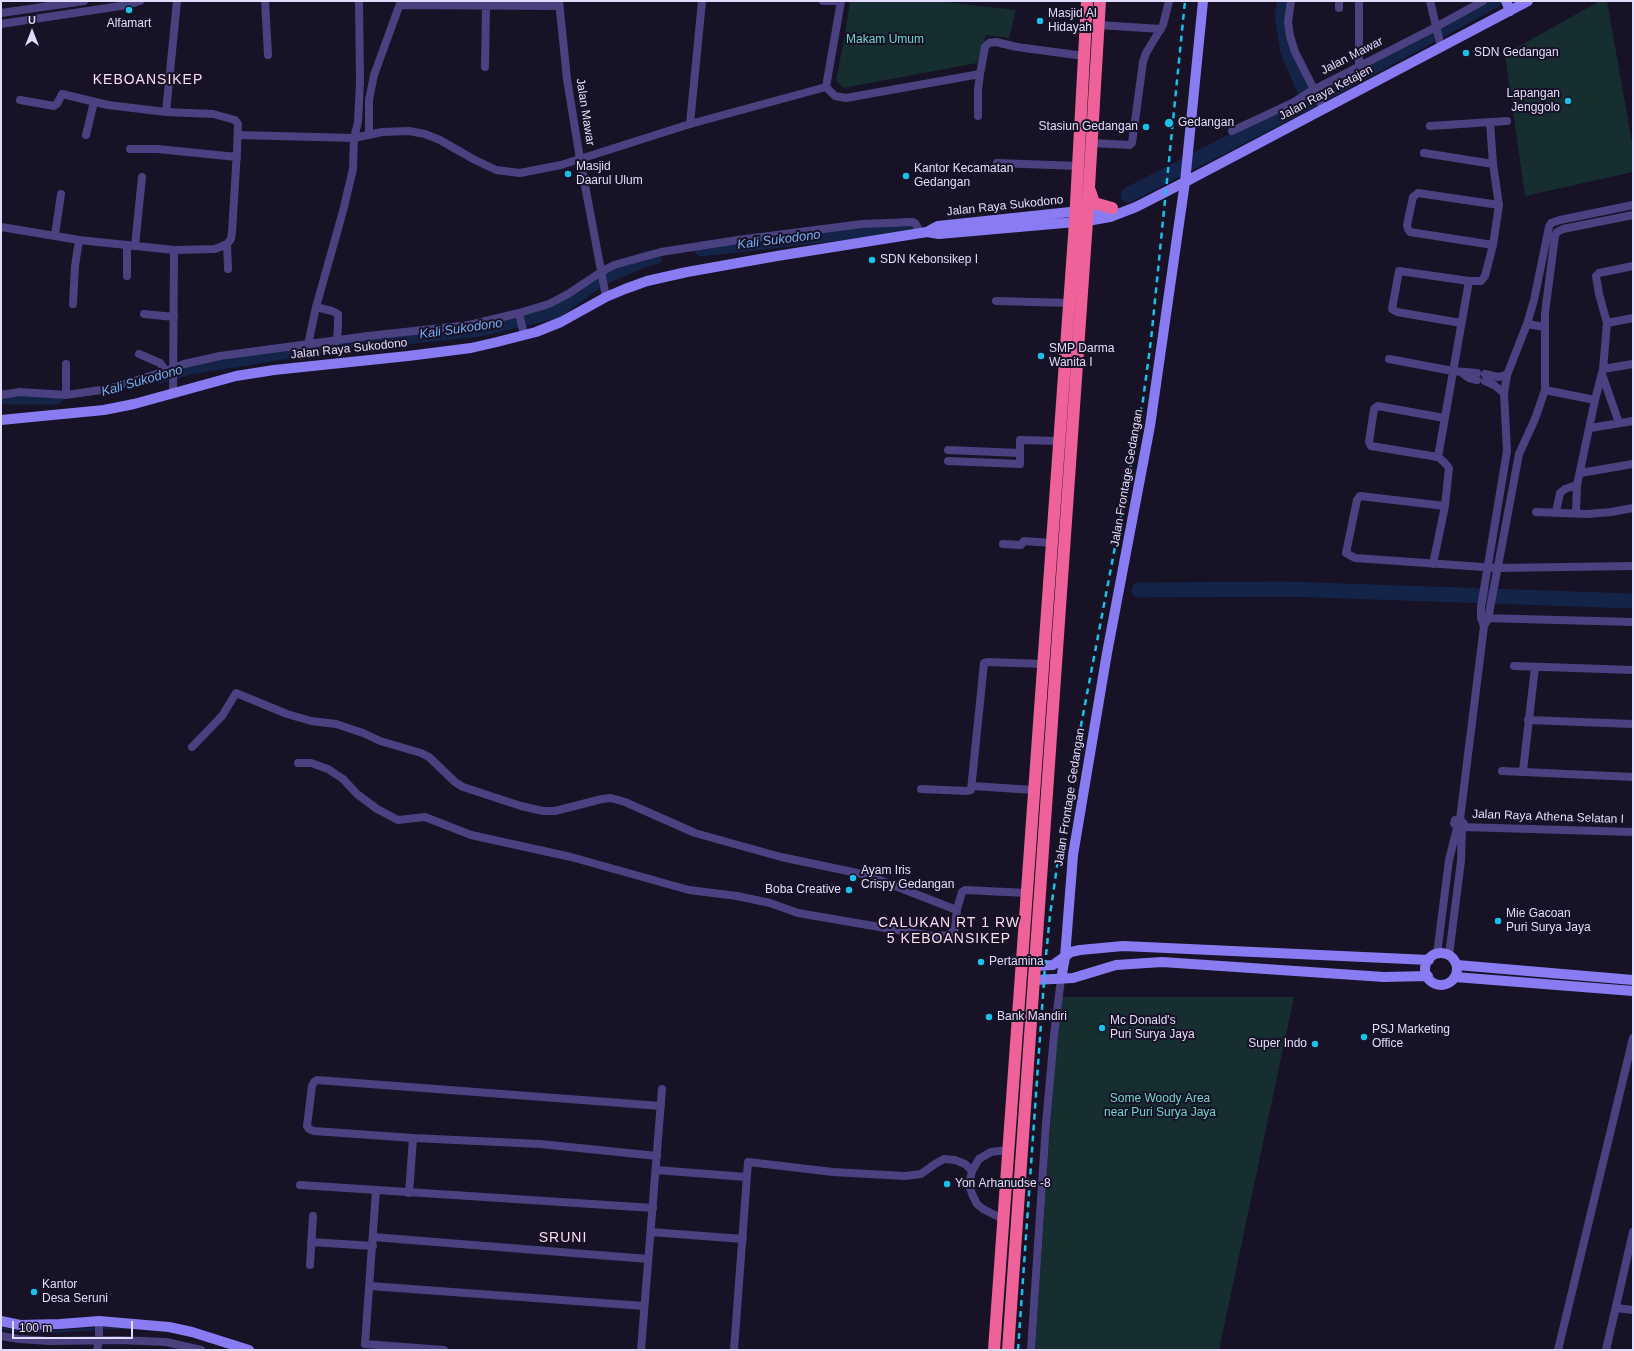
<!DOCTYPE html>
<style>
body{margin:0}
#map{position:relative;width:1634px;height:1351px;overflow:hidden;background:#171226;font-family:Arial,sans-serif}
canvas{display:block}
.frame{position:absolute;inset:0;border:2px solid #e2dbfb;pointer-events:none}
.north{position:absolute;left:12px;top:12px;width:40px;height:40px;-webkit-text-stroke:3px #171226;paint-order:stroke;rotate:0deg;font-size:11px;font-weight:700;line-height:16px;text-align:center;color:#e2dbfb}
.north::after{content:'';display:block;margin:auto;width:14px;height:18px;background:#e2dbfb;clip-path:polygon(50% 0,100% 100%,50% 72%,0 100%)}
.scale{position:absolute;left:12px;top:1321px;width:121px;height:18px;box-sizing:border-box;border:2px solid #e2dbfb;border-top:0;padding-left:5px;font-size:12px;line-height:14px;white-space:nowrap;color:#e2dbfb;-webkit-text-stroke:3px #171226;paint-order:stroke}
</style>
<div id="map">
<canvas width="1634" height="1351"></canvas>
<div class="frame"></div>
<div class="north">U</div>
<div class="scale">100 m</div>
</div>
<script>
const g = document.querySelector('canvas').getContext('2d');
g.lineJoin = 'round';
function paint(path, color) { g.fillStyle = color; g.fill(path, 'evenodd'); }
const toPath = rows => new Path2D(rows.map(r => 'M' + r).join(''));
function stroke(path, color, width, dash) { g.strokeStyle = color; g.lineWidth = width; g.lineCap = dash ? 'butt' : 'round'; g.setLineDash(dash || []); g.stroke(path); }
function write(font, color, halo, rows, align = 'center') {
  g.font = font + ' Arial,sans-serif'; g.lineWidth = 4; g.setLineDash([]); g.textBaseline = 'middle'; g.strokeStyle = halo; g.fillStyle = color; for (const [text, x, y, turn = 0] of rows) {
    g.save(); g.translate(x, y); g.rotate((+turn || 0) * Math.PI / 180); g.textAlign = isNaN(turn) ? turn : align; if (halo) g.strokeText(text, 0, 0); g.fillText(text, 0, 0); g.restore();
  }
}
const green = toPath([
 [850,1,936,1,1016,10,1009,38,986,35,977,63,843,88,836,80,845,35],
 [1600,1,1607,1,1633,148,1633,172,1525,196,1505,54],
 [1059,997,1294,997,1219,1350,1035,1350]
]);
const stream = toPath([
 [1,1328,13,1331,48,1332,109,1328,130,1328]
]);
const river = toPath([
 [1285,1,1282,15,1288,52,1306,93],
 [1128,195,1310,101,1494,1],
 [702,249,909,225],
 [159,376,190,367,319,346,480,329,556,311,601,278,648,258,655,257],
 [1,397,56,397],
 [1139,590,1287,589,1633,601]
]);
const street = toPath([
 [265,1,268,55],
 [559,1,567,79,580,159,606,297],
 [823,1,841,1],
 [1291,1,1288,22,1290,36,1295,52,1324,109],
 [1359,1,1359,66],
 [1430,1,1441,47],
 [400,5,559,6],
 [1339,8,1339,1],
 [1,13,84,1],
 [1,24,127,5,140,1],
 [1098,25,1161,29],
 [485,67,486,6],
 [826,87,835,96,846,98,980,74],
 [826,87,841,1],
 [20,100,54,106,57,104,62,94,108,105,166,112,213,114,235,120,238,124,237,151,232,232,231,239,227,244,228,269],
 [166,112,177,1],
 [978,116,978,90,980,74,985,47,989,43,996,42,1017,47,1084,56],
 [690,124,702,1],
 [1430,126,1507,121],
 [1232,131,1294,102,1313,90,1436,27,1483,1],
 [86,135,94,102],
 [238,135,354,138,382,132,409,131,425,134,440,140,473,159,496,170,520,173,561,165,690,124,826,87],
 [369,135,369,100,374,75,401,1],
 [1092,143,1130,145,1132,143,1143,62,1146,53,1163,25,1169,1],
 [130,149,157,149,237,157],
 [1424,153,1493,164],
 [997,163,1078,166],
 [1,227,79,240,174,250,215,249,227,244],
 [55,235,61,194],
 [127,245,127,276],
 [1493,245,1410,232,1408,229,1407,225,1413,197,1418,193,1499,205],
 [135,246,142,177],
 [996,301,1069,303],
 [73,304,75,266,79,240],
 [316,307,332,311,338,314,338,324,337,341],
 [519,313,524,335],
 [144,314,174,317],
 [1461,323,1397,312,1392,309,1399,271,1469,281,1481,281,1485,276,1493,245,1499,205,1493,164,1490,122],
 [1607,323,1633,318],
 [1527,324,1545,327],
 [308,345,316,307,343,211,353,169,354,138,358,122,360,82,359,1],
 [139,354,160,363,166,371],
 [1389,359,1453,371,1477,373],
 [66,364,66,395],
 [1603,369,1633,364],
 [1462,373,1469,378,1477,380],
 [1485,374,1498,377,1507,375],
 [1602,374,1619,423],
 [1485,381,1494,385,1504,393],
 [1545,390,1595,400],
 [173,392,174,250],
 [1,395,20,392,66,395,108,389,166,371,184,364,220,356,368,336,469,325,519,313,549,304,568,294,601,272,614,265,661,252,738,240,862,224,913,222,915,223,921,233],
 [1590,428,1633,421],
 [948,450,1020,453],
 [1438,457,1469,281],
 [948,461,1020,464,1020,440,1059,441],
 [1580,473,1633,464],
 [1445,506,1360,496,1357,500,1346,553,1355,558,1497,568,1633,566],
 [1536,512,1587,514,1611,512,1633,508],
 [1556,512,1560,493,1565,489,1577,485],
 [1576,513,1577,485,1595,400,1603,369,1607,323,1599,294,1596,276,1599,273,1633,266],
 [1003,544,1021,545,1024,541,1052,543],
 [1433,564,1445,506,1449,468,1444,462,1438,457,1371,446,1369,442,1374,409,1378,406,1444,418],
 [1483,618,1633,622],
 [1484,626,1481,618,1481,607,1507,451,1504,393,1507,375,1527,324,1534,300,1549,227,1551,223,1560,220,1633,205],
 [1514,666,1633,670],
 [1528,720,1633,724],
 [192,747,222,716,236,693,287,714,311,721,336,724,363,733,380,741,421,753,429,757,455,782,463,787,521,806,543,811,555,811,602,799,611,798,625,802,695,833,781,857,867,875,954,909,957,909],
 [298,763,311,763,328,769,343,779,357,794,377,809,398,820,425,817,471,835,571,857,689,890,737,896,770,903,798,913,932,936,949,935,955,929,957,909,962,892,965,890,1027,893],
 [1502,771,1633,777],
 [1523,771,1535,667],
 [972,786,1034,790],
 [921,789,967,791,971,790,984,663,988,662,1043,664],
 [1460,819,1484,626,1488,619,1519,454,1535,419,1545,390,1545,313,1555,236,1557,232,1563,229,1633,215],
 [1462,827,1633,832],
 [1437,954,1449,860,1457,828,1454,823,1455,820,1460,819,1464,824,1462,827,1461,861,1449,955],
 [657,1156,540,1144,413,1138,314,1131,309,1129,307,1126,312,1086,314,1082,317,1080,661,1106],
 [656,1170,746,1177],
 [300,1185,653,1208],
 [376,1190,365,1344,444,1350],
 [409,1193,413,1138],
 [1003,1219,983,1209,977,1204,973,1196,970,1188,970,1180,972,1171,979,1159,991,1152,1008,1150],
 [651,1232,743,1239],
 [373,1237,648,1259],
 [311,1242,373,1246],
 [310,1265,313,1216],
 [370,1286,644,1306],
 [1616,1308,1633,1310],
 [1,1336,19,1339,50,1341,119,1340,166,1342,201,1350],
 [97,1350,99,1339,99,1321],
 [641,1350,662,1089],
 [734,1350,748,1162,833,1172,905,1176,921,1174,935,1164,944,1159,955,1160,965,1164,972,1171],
 [1031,1350,1046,1124,1054,1035,1061,979],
 [1558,1350,1633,1038],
 [1606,1350,1633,1232]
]);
const secondary = toPath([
 [1506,1,1510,11],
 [927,232,938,226,1108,208],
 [1,420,104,410,134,404,236,376,274,370,408,356,471,348,497,342,536,332,561,322,606,297,625,289,647,281,687,272,777,256,927,232,939,234,1087,221,1110,217,1136,207,1185,182,1528,1],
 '1425 969a16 16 0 1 1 32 0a16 16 0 1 1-32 0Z',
 [1457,965,1633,980],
 [1035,966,1053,965,1071,952,1080,950,1123,946,1429,960],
 [1455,977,1633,991],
 [1061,979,1065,957,1073,855,1107,653,1150,426,1185,182,1203,1],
 [1034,980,1073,978,1116,965,1162,962,1384,977,1428,976],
 [1,1321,20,1325,60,1324,99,1321,169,1327,192,1332,249,1350]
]);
const highway = toPath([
 [1090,191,1094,203,1112,208],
 [994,1350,1075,222,1087,1],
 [1008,1350,1087,221,1100,1]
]);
const rail = toPath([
 [1018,1350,1045,966,1050,915,1066,804,1143,400,1151,340,1185,1]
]);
const markers = [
 [129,10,4,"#1bc1e8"],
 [1040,21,4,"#1bc1e8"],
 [1466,53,4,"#1bc1e8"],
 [1568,101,4,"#1bc1e8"],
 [1169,123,5,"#1bc1e8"],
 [1146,127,4,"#1bc1e8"],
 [568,174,4,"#1bc1e8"],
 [906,176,4,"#1bc1e8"],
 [872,260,4,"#1bc1e8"],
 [1041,356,4,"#1bc1e8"],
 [853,878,4,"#1bc1e8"],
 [849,890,4,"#1bc1e8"],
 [1498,921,4,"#1bc1e8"],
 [981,962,4,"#1bc1e8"],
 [989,1017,4,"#1bc1e8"],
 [1102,1028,4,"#1bc1e8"],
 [1364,1037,4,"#1bc1e8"],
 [1315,1044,4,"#1bc1e8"],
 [947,1184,4,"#1bc1e8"],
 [34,1292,4,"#1bc1e8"]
];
const poiNames = [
 ["Masjid Al",1048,14],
 ["Hidayah",1048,28],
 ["Alfamart",129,24,"center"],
 ["SDN Gedangan",1474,53],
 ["Lapangan",1560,94,"right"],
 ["Jenggolo",1560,108,"right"],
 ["Gedangan",1178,123],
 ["Stasiun Gedangan",1138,127,"right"],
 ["Masjid",576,167],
 ["Daarul Ulum",576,181],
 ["Kantor Kecamatan",914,169],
 ["Gedangan",914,183],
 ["SDN Kebonsikep I",880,260],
 ["SMP Darma",1049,349],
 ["Wanita I",1049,363],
 ["Ayam Iris",861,871],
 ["Crispy Gedangan",861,885],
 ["Boba Creative",841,890,"right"],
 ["Mie Gacoan",1506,914],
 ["Puri Surya Jaya",1506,928],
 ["Pertamina",989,962],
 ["Bank Mandiri",997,1017],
 ["Mc Donald's",1110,1021],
 ["Puri Surya Jaya",1110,1035],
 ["PSJ Marketing",1372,1030],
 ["Office",1372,1044],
 ["Super Indo",1307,1044,"right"],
 ["Yon Arhanudse -8",955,1184],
 ["Kantor",42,1285],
 ["Desa Seruni",42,1299]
];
const parkNames = [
 ["Makam Umum",885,40],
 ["Some Woody Area",1160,1099],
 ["near Puri Surya Jaya",1160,1113]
];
const streetNames = [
 ["Jalan Mawar",1352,56,-27],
 ["Jalan Raya Ketajen",1326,93,-28],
 ["Jalan Mawar",585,112,81],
 ["Jalan Raya Sukodono",1005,206,-6],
 ["Jalan Raya Sukodono",349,349,-6],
 ["Jalan Frontage Gedangan",1127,478,-80],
 ["Jalan Frontage Gedangan",1070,797,-81],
 ["Jalan Raya Athena Selatan I",1548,817,2]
];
const waterNames = [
 ["Kali Sukodono",779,240,-7],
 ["Kali Sukodono",461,329,-8],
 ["Kali Sukodono",142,381,-16]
];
const quarterNames = [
 ["KEBOANSIKEP",148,80],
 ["CALUKAN RT 1 RW",949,923],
 ["5 KEBOANSIKEP",949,939],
 ["SRUNI",563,1238]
];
paint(green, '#162e30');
stroke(stream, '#142348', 2.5);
stroke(river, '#142348', 15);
stroke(street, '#4a4280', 8);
stroke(secondary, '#897cf2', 10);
stroke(highway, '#ef6299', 12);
stroke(rail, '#1bc1e8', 2.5, [6, 5]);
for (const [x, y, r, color] of markers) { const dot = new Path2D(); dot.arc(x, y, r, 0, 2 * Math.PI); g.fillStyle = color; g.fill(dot); stroke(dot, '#171226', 1.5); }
write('12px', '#e2dbfb', '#171226', poiNames, 'left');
write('12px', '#6ed5c4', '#171226', parkNames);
write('12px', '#e2dbfb', '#171226', streetNames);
write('italic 13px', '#74abf1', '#171226', waterNames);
g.letterSpacing = '1px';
write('14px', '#fcddee', '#171226', quarterNames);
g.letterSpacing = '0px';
</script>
